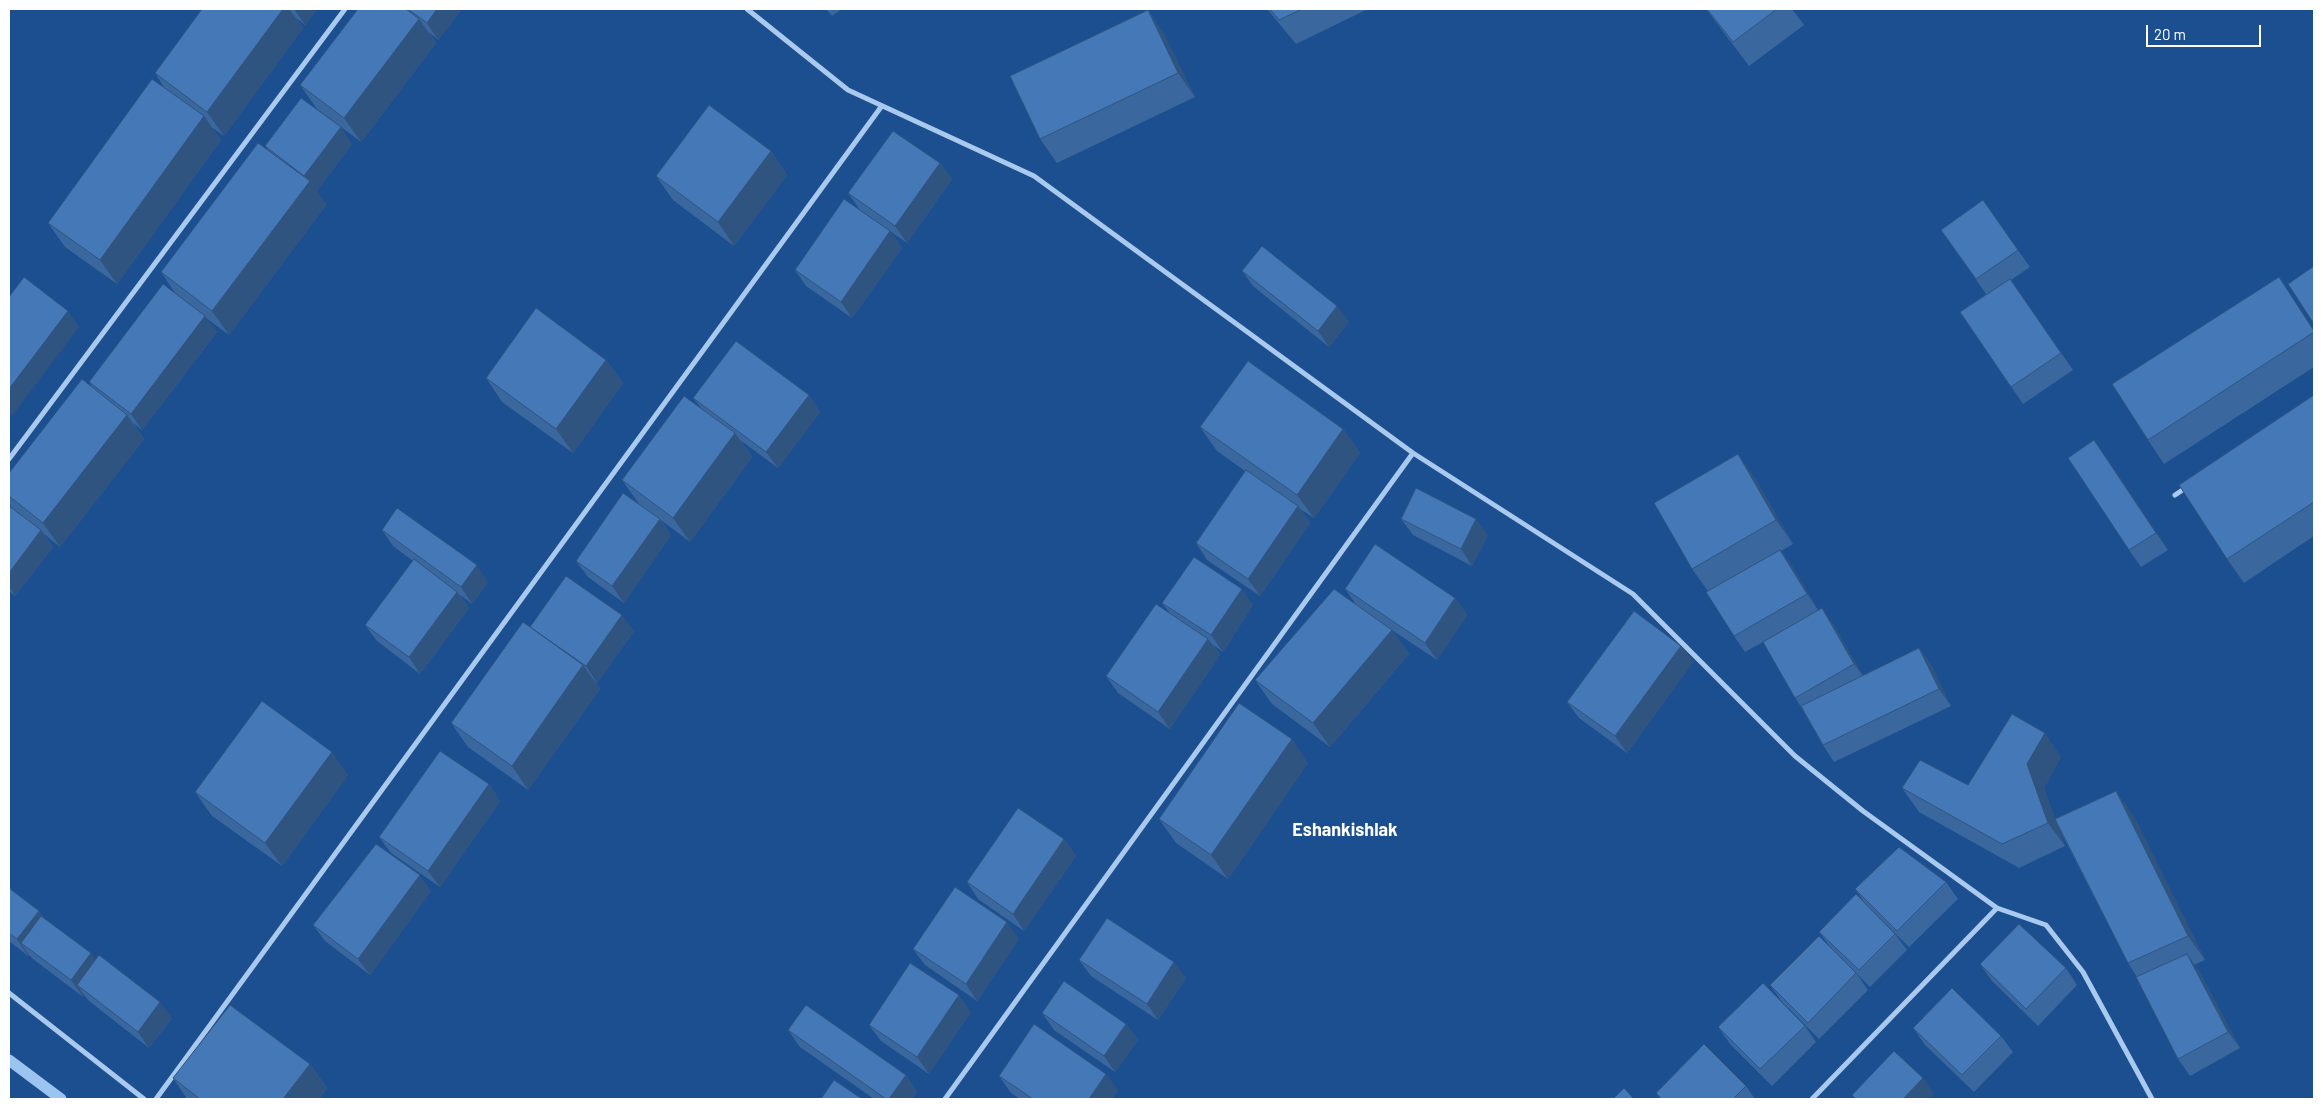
<!DOCTYPE html>
<style>
body{margin:0}
#map{position:relative;width:2323px;height:1108px;overflow:hidden;background:#1b4f8f;font-family:Barlow,sans-serif}
canvas{display:block}
.frame{position:absolute;inset:0;border:10px solid #fff;pointer-events:none}
.scale{position:absolute;left:2146px;top:25px;width:115px;height:22px;box-sizing:border-box;border:2px solid #fff;border-top:0;padding-left:6px;font-size:15px;line-height:18px;white-space:nowrap;color:#fff;-webkit-text-stroke:4px #1b4f8f;paint-order:stroke}
</style>
<div id="map">
<canvas width="2323" height="1108"></canvas>
<div class="frame"></div>
<div class="scale">20 m</div>
</div>
<script>
const g = document.querySelector('canvas').getContext('2d');
g.lineJoin = 'round';
const toPath = rows => new Path2D(rows.map(r => 'M' + r).join(''));
function stroke(path, color, width, dash) { g.strokeStyle = color; g.lineWidth = width; g.lineCap = dash ? 'butt' : 'round'; g.setLineDash(dash || []); g.stroke(path); }
function paint(path, color) { g.fillStyle = color; g.fill(path, 'evenodd'); }
function write(font, color, halo, rows, align = 'center') {
  g.font = font + ' Barlow,sans-serif'; g.lineWidth = 4.5; g.setLineDash([]); g.textBaseline = 'middle'; g.strokeStyle = halo; g.fillStyle = color; for (const [text, x, y, turn = 0] of rows) {
    g.save(); g.translate(x, y); g.rotate((+turn || 0) * Math.PI / 180); g.textAlign = isNaN(turn) ? turn : align; if (halo) g.strokeText(text, 0, 0); g.fillText(text, 0, 0); g.restore();
  }
}
const stream = toPath([
 [9,1060,61,1099]
]);
const minor = toPath([
 [747,9,848,90,1034,176,1413,453,1633,594,1795,756,1863,811,1997,908,2046,925,2083,972,2152,1099],
 [9,459,345,9],
 [2175,495,2187,487],
 [9,993,144,1099],
 [156,1099,881,107],
 [945,1099,1413,453],
 [1812,1099,1997,908]
]);
const wall = toPath([
 [283,9,317,9,305,25,296,18,303,28,224,136,211,127,221,140,117,284,65,247,48,223,165,89,155,73],
 [358,9,462,9,438,40,429,32,436,43,361,142,317,109,300,85],
 [826,9,842,9,832,16],
 [1267,9,1368,9,1296,44],
 [1706,9,1792,9,1804,25,1749,66],
 [1148,10,1164,34,1195,97,1057,163,1040,139],
 [352,144,317,191,326,205,229,335,206,318,217,332,142,430,133,423,144,439,60,547,44,534,53,547,15,596,9,591,9,506,12,508,9,503,9,473,94,389,89,382,175,293,161,272,268,150,265,146],
 [771,151,787,175,734,246,673,200,656,176],
 [940,163,952,179,907,243,860,210,848,193],
 [1983,200,2030,267,2011,280,2073,370,2023,404,1960,312,1986,294,1941,230],
 [890,231,902,248,852,318,806,286,795,270],
 [1242,271,1337,306,1349,322,1329,347,1254,287],
 [2279,277,2314,330,2314,367,2164,464,2148,440],
 [606,360,623,383,573,453,502,402,486,378],
 [809,395,820,412,778,468,740,440,752,457,690,542,661,520,671,535,624,603,588,577,576,561,639,504,622,480,701,408,693,398],
 [2314,395,2314,536,2244,583,2227,559],
 [1200,427,1343,429,1360,453,1314,518,1300,509,1310,523,1260,596,1207,560,1196,543,1245,471,1217,451],
 [2106,457,2168,550,2141,567,2129,550],
 [1755,478,1793,544,1781,551,1792,566,1818,610,1833,624,1863,676,1919,648,1931,665,1951,706,1834,762,1823,745,1763,642,1745,652,1734,636,1708,591,1692,569],
 [1401,519,1488,535,1472,566,1413,535],
 [382,530,488,582,472,604,459,594,469,608,420,674,377,641,365,625,413,561,393,546],
 [1345,589,1455,598,1467,615,1437,660,1392,630,1409,654,1330,747,1272,704,1255,680,1355,603],
 [1162,603,1253,605,1223,652,1213,645,1220,655,1170,729,1118,693,1106,676,1169,612],
 [530,628,634,631,597,683,593,679,600,689,528,790,468,747,451,723],
 [1681,646,1693,662,1627,753,1579,718,1567,702],
 [2061,757,2044,788,2055,819,2133,815,2205,960,2194,965,2199,971,2240,1048,2190,1076,2178,1059,2137,977,2128,963,2056,823,2065,846,2019,868,1919,812,1902,788,1968,785],
 [1308,763,1228,879,1176,843,1159,819],
 [348,775,282,866,212,816,195,792],
 [489,784,500,801,440,887,391,853,379,837],
 [1064,839,1076,856,1024,931,978,899,967,882],
 [1946,882,1958,899,1909,947,1867,906,1855,889],
 [9,888,39,911,44,918,96,960,172,1018,149,1048,89,1001,84,995,83,997,33,959,29,955,28,956,9,941],
 [431,891,370,975,325,941,313,925],
 [1819,932,1895,934,1907,950,1870,987,1849,966,1856,973,1868,990,1819,1039,1782,1002,1770,985,1830,947],
 [1019,939,977,1001,925,965,913,949],
 [1079,960,1186,978,1158,1020,1091,976],
 [1980,964,2066,968,2077,985,2038,1026,1992,981],
 [971,1012,929,1074,881,1041,869,1025],
 [1042,1013,1126,1024,1138,1040,1115,1072,1054,1030],
 [1805,1026,1816,1042,1772,1086,1730,1044,1718,1027],
 [1913,1028,2001,1036,2013,1052,1974,1092,1925,1045],
 [788,1030,906,1075,917,1092,912,1099,874,1099,800,1047],
 [310,1064,327,1088,319,1099,187,1099,173,1078],
 [999,1076,1118,1090,1112,1099,1020,1099,1011,1093],
 [1746,1086,1755,1099,1660,1099,1656,1093]
]);
const shadedWall = toPath([
 [283,9,289,9,303,28,224,136,207,112],
 [294,9,317,9,305,25],
 [437,9,462,9,438,40,427,23],
 [1148,10,1164,34,1195,97,1178,73],
 [419,19,436,43,361,142,344,118],
 [204,116,221,140,117,284,100,260],
 [341,127,352,144,317,191,326,205,229,335,212,311,309,182,304,176],
 [771,151,787,175,734,246,718,222],
 [940,163,952,179,907,243,895,226],
 [890,231,902,248,852,318,841,302],
 [2279,277,2314,330,2314,331],
 [1337,306,1349,322,1329,347,1318,331],
 [68,311,79,327,12,416,9,411,9,389],
 [205,316,217,332,142,430,131,414],
 [606,360,623,383,573,453,556,429],
 [809,395,820,412,778,468,766,452],
 [127,415,144,439,60,547,43,523],
 [1343,429,1360,453,1314,518,1297,495],
 [735,433,752,457,690,542,673,518],
 [2094,440,2106,457,2168,550,2156,533],
 [1738,454,1755,478,1793,544,1776,520],
 [1298,506,1310,523,1260,596,1248,579],
 [660,519,671,535,624,603,612,586],
 [1476,519,1488,535,1472,566,1461,549],
 [41,530,53,547,15,596,9,587,9,573],
 [1780,550,1792,566,1819,611,1807,594],
 [477,565,488,582,472,604,461,587],
 [1242,589,1253,605,1223,652,1211,635],
 [457,592,469,608,420,674,409,657],
 [1455,598,1467,615,1437,660,1425,643],
 [1822,608,1833,624,1866,680,1854,664],
 [622,615,634,631,597,683,586,666],
 [1392,630,1409,654,1330,747,1313,723],
 [1208,639,1220,655,1170,729,1158,712],
 [1681,646,1693,662,1627,753,1615,736],
 [1919,648,1931,665,1951,706,1939,689],
 [583,665,600,689,528,790,512,766],
 [2045,733,2061,757,2044,788,2065,846,2048,823,2027,764],
 [1292,739,1308,763,1228,879,1211,855],
 [332,752,348,775,282,866,265,843],
 [489,784,500,801,440,887,428,871],
 [2116,791,2133,815,2205,960,2188,936],
 [1064,839,1076,856,1024,931,1013,914],
 [420,875,431,891,370,975,358,959],
 [39,911,50,927,21,943,29,955,28,956,17,939],
 [1007,922,1019,939,977,1001,966,984],
 [91,953,103,970,77,985,84,995,83,997,71,980],
 [2187,954,2199,971,2240,1048,2228,1032],
 [1174,962,1186,978,1158,1020,1147,1004],
 [959,995,971,1012,929,1074,917,1057],
 [160,1002,172,1018,149,1048,138,1032],
 [1126,1024,1138,1040,1115,1072,1104,1056],
 [310,1064,327,1088,319,1099,283,1099],
 [1106,1074,1118,1090,1112,1099,1089,1099],
 [906,1075,917,1092,912,1099,889,1099],
 [1923,1078,1934,1094,1930,1099,1903,1099]
]);
const building = toPath([
 [202,9,283,9,207,112,155,73,202,9],
 [358,9,406,9,419,19,344,118,300,85,358,9],
 [408,9,437,9,427,23,408,9],
 [1270,9,1302,9,1279,20,1270,9],
 [1707,9,1777,9,1733,42,1707,9],
 [1148,10,1178,73,1040,139,1010,76,1148,10],
 [152,79,204,116,100,260,48,223,152,79],
 [301,98,341,127,304,176,265,146,301,98],
 [709,105,771,151,718,222,656,176,709,105],
 [893,131,940,163,895,226,848,193,893,131],
 [258,143,310,181,212,311,161,272,258,143],
 [844,199,890,231,841,302,795,270,844,199],
 [1983,200,2018,250,1976,279,1941,230,1983,200],
 [1262,246,1337,306,1318,331,1242,271,1262,246],
 [2314,266,2314,324,2288,284,2314,266],
 [24,277,68,311,9,389,9,297,24,277],
 [2279,277,2314,331,2314,332,2148,440,2112,384,2279,277],
 [2010,279,2061,353,2011,387,1960,312,2010,279],
 [163,284,205,316,131,414,89,382,163,284],
 [536,308,606,360,556,429,486,378,536,308],
 [736,341,809,395,766,452,693,398,736,341],
 [1248,361,1343,429,1297,495,1200,427,1248,361],
 [82,379,127,415,43,523,9,496,9,473,82,379],
 [2314,395,2314,502,2227,559,2179,485,2314,395],
 [684,396,735,433,673,518,622,480,684,396],
 [2094,440,2156,533,2129,550,2068,458,2094,440],
 [1738,454,1776,520,1692,569,1654,503,1738,454],
 [1246,470,1298,506,1248,579,1196,543,1246,470],
 [1416,488,1476,519,1461,549,1401,519,1416,488],
 [623,493,660,519,612,586,576,561,623,493],
 [9,506,41,530,9,573,9,506],
 [397,508,477,565,461,587,382,530,397,508],
 [1375,544,1455,598,1425,643,1345,589,1375,544],
 [1780,550,1807,594,1734,636,1706,592,1780,550],
 [1194,557,1242,589,1211,635,1162,603,1194,557],
 [414,559,457,592,409,657,365,625,414,559],
 [566,576,622,615,586,666,530,627,566,576],
 [1334,589,1392,630,1313,723,1255,680,1334,589],
 [1156,604,1208,639,1158,712,1106,676,1156,604],
 [1822,608,1854,664,1795,698,1763,642,1822,608],
 [1634,611,1681,646,1615,736,1567,702,1634,611],
 [523,622,583,665,512,766,451,723,523,622],
 [1919,648,1939,689,1823,745,1801,706,1919,648],
 [262,701,332,752,265,843,195,792,262,701],
 [1239,703,1292,739,1211,855,1159,819,1239,703],
 [2012,714,2045,733,2027,764,2048,823,2002,844,1902,788,1920,760,1968,785,2012,714],
 [440,751,489,784,428,871,379,837,440,751],
 [2116,791,2188,936,2128,963,2055,819,2116,791],
 [1018,808,1064,839,1013,914,967,882,1018,808],
 [376,844,420,875,358,959,313,925,376,844],
 [1899,847,1946,882,1897,931,1855,889,1899,847],
 [955,887,1007,922,966,984,913,949,955,887],
 [9,888,39,911,17,939,9,933,9,888],
 [1856,894,1895,934,1859,970,1819,932,1856,894],
 [41,916,91,953,71,980,21,943,41,916],
 [1107,918,1174,962,1147,1004,1079,960,1107,918],
 [2019,924,2066,968,2026,1009,1980,964,2019,924],
 [1819,936,1856,973,1808,1023,1770,985,1819,936],
 [2187,954,2228,1032,2178,1059,2136,977,2187,954],
 [99,955,160,1002,138,1032,77,985,99,955],
 [910,963,959,995,917,1057,869,1025,910,963],
 [1064,981,1126,1024,1104,1056,1042,1013,1064,981],
 [1763,983,1805,1026,1760,1069,1718,1027,1763,983],
 [1952,988,2001,1036,1962,1075,1913,1028,1952,988],
 [230,1005,310,1064,283,1099,200,1099,173,1078,230,1005],
 [806,1005,906,1075,889,1099,886,1099,788,1030,806,1005],
 [1034,1024,1106,1074,1089,1099,1033,1099,999,1076,1034,1024],
 [1704,1044,1746,1086,1733,1099,1662,1099,1656,1093,1704,1044],
 [1894,1051,1923,1078,1903,1099,1856,1099,1852,1095,1894,1051],
 [834,1080,862,1099,821,1099,834,1080],
 [1624,1088,1634,1099,1613,1099,1624,1088]
]);
const quarterNames = [
 ["Eshankishlak",1345,830]
];
stroke(stream, '#9cc4f0', 11);
stroke(minor, '#a9c9ee', 5);
paint(wall, '#3a679d');
paint(shadedWall, '#305480');
paint(building, '#4478b7');
stroke(building, '#305480', 1);
write('bold 18px', '#fff', '#1b4f8f', quarterNames);
</script>
